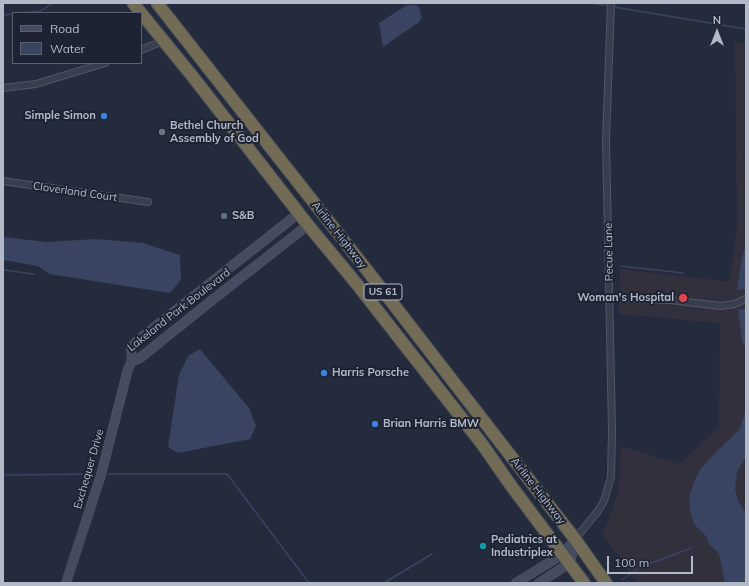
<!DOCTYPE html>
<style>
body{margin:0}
#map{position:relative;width:749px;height:586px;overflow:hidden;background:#242b3c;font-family:Mulish,sans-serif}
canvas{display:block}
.frame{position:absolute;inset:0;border:4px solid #b4b9c8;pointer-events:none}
.legend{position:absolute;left:12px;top:12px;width:130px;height:52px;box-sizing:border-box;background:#1d2332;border:1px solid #595f6e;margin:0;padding:5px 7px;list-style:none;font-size:12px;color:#b4b9c8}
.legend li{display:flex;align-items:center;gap:8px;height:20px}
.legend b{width:20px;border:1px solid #595f6e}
.north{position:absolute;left:697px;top:12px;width:40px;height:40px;-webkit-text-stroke:3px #1d2332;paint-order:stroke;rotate:0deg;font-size:11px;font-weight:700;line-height:16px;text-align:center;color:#b4b9c8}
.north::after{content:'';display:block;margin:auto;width:14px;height:18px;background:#b4b9c8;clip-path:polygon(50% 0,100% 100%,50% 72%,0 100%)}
.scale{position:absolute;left:607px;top:556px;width:86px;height:18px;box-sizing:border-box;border:2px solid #b4b9c8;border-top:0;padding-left:5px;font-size:12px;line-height:14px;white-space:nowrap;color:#b4b9c8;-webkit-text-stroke:3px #1d2332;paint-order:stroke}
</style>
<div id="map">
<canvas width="749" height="586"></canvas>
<div class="frame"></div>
<ul class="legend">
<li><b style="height:5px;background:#464c5f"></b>Road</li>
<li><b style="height:11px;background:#394463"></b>Water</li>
</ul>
<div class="north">N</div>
<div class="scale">100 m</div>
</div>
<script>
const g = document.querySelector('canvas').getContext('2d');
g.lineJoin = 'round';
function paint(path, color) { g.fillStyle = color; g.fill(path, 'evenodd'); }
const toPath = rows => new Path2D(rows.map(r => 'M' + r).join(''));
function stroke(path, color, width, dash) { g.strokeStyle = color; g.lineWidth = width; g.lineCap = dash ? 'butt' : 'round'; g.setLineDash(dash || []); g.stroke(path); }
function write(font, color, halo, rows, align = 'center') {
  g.font = font + ' Mulish,sans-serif'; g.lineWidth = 4; g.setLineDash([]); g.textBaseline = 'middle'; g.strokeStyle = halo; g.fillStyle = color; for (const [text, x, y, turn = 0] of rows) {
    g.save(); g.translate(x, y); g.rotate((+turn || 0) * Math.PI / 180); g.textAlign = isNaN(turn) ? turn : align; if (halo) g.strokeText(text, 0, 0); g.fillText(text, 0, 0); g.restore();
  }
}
const medical = toPath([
 [735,42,746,44,746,583,637,583,602,534,613,509,619,490,621,446,679,464,719,427,720,323,619,314,620,269,730,282,737,226]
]);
const water = toPath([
 [407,5,415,5,419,7,422,17,419,22,383,47,379,23],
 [3,237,47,242,96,239,143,243,180,255,181,280,170,293,49,274,38,266,3,260],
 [746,245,746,289,737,290,742,258],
 [746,309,746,347,742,341,738,310],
 [200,349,249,408,256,426,250,439,178,453,168,447,179,375,188,356],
 [746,411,746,456,737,472,735,489,738,501,746,513,746,583,725,583,719,554,709,544,706,536,694,524,690,511,689,498,694,482,700,470,711,457,739,430]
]);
const stream = toPath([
 [590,3,610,6],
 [614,7,746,29],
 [20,13,41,11,53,3],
 [3,15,13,14],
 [621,266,683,273],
 [3,270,34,274],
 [108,474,227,474,309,583],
 [3,475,93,474],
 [622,580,639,568,691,548],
 [384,583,432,554]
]);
const street = toPath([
 [141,50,163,41],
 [3,88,36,84,105,63],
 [3,181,148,202],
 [609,298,670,300,721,306,734,304,746,299],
 [575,539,598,511,604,501,611,477,612,431,606,140,611,3]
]);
const secondary = toPath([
 [132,361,131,348,137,341,299,213],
 [132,361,140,358,211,301,308,225],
 [66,583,101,475,128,369,132,361],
 [516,583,563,554,575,539],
 [539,583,570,563,575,540]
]);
const highway = toPath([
 [133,3,141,13],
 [157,3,370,274,575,539,606,583],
 [141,13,193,77,308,225,356,283,482,444,512,487,584,583]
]);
const markers = [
 [104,116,4,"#3f7fe0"],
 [162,132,4,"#6b7280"],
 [224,216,4,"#5c6f8a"],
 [683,298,5,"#e0444e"],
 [324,373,4,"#3f7fe0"],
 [375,424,4,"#3f7fe0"],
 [483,546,4,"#0f9aa8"]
];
const shields = [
 [383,292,38]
];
const shieldNames = [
 ["US 61",383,292]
];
const poiNames = [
 ["Simple Simon",96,116,"right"],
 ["Bethel Church",170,126],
 ["Assembly of God",170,139],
 ["S&B",232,216],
 ["Woman's Hospital",674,298,"right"],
 ["Harris Porsche",332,373],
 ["Brian Harris BMW",383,424],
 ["Pediatrics at",491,540],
 ["Industriplex",491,553]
];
const streetNames = [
 ["Cloverland Court",75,192,8],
 ["Airline Highway",339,235,52],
 ["Pecue Lane",609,252,-91],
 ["Lakeland Park Boulevard",179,310,-38],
 ["Exchequer Drive",89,469,-74],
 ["Airline Highway",538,491,52]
];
paint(medical, '#33303e');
paint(water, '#394463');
stroke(stream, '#394463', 1.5);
stroke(street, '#505665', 8);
stroke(secondary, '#505665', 10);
stroke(highway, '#404655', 14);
stroke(street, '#383e4d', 6);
stroke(secondary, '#464c5f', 9);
stroke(highway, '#726b55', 12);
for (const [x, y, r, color] of markers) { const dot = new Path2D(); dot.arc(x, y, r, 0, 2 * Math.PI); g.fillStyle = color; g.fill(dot); stroke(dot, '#1d2332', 1.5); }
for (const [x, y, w] of shields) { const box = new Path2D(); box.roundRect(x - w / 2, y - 8, w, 16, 3); g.fillStyle = '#1d2332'; g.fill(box); stroke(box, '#b4b9c8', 1); }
write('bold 10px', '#b4b9c8', null, shieldNames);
write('bold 11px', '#b4b9c8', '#1d2332', poiNames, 'left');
write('11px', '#b4b9c8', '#1d2332', streetNames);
</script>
